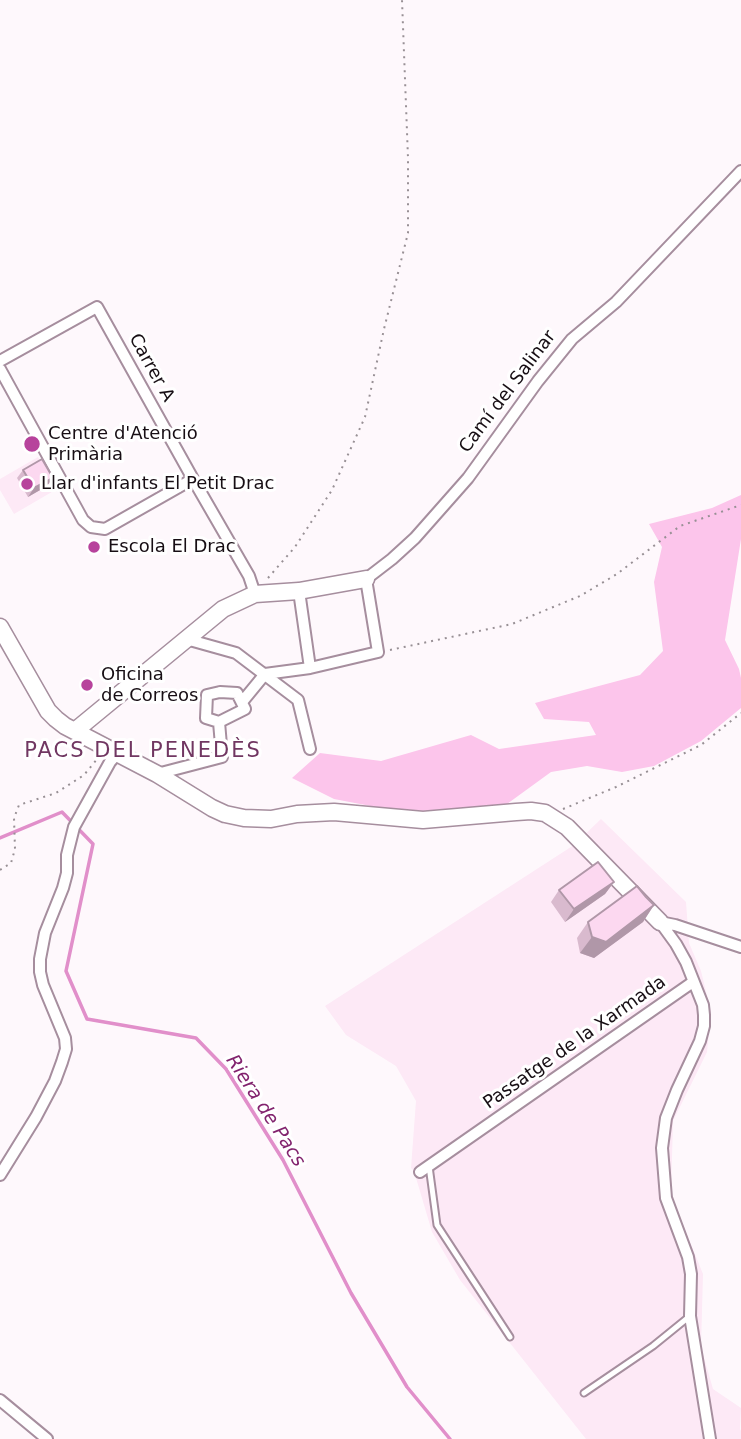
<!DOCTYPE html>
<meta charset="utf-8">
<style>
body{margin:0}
canvas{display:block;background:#fef8fc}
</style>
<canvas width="741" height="1439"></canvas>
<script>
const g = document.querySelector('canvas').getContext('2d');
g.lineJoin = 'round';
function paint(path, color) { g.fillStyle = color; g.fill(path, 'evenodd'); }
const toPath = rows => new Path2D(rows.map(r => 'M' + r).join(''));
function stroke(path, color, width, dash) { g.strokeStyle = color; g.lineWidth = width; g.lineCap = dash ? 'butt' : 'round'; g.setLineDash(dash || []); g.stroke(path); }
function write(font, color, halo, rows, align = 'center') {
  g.font = font + ' "DejaVu Sans",sans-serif'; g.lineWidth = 6; g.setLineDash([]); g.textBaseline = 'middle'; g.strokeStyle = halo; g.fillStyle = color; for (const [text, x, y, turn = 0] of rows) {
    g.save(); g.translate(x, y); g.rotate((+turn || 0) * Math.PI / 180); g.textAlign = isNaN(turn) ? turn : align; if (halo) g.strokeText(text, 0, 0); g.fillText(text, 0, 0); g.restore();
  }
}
const built = toPath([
 [38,457,57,489,14,514,0,490,0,479],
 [601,819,686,902,689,943,701,971,711,1012,707,1052,673,1121,671,1195,703,1274,701,1347,713,1389,741,1408,740,1429,741,1431,741,1439,586,1439,460,1280,432,1232,414,1171,411,1168,416,1101,396,1066,346,1035,325,1006,574,845]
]);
const green = toPath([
 [741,495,741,539,725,640,739,669,741,678,741,708,701,741,654,766,622,772,587,766,551,772,507,804,423,816,334,799,292,778,320,753,381,761,471,735,499,749,596,735,589,722,544,719,535,703,640,675,663,651,654,582,662,547,649,524,712,508]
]);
const stream = toPath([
 [0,838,62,812,93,844,66,971,87,1019,196,1038,226,1069,283,1160,351,1293,407,1387,450,1439]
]);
const path = toPath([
 [268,578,295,547,332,490,365,417,384,329,408,233,408,158,402,0],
 [390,650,512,624,580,596,617,574,680,526,741,505],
 [563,809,616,787,701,745,741,713],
 [0,870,11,863,15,849,14,818,19,805,56,793,84,775,98,758]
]);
const lane = toPath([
 [429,1166,437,1225,510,1337],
 [584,1393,653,1346,690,1316]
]);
const street = toPath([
 [0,361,97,307,193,479,249,576,255,594],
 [0,369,83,520,91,527,105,529,193,479],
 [299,591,310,668],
 [186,639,236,653,298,700,310,749],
 [220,692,237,693,245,709,219,722,206,718,207,695,220,692],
 [242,702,265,674,310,668,378,652,366,579,392,559,415,538,468,478,538,381,572,339,616,302,741,171],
 [157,774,222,757,219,722],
 [660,922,676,944,686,962,703,1005,704,1015,704,1026,700,1041,677,1090,666,1118,662,1148,666,1198,688,1257,691,1274,690,1316,710,1439],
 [660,922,675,925,741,947],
 [420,1172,693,982],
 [0,1175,36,1117,55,1081,62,1062,66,1049,65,1038,43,985,40,972,40,959,45,933,63,888,67,873,67,855,74,827,110,762,118,753],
 [0,1400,47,1439]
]);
const secondary = toPath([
 [0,627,48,711,56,719,65,726,157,774,212,808,225,814,244,818,271,819,297,814,334,812,423,820,516,812,531,811,545,813,567,827,660,922],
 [76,730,223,609,255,594,299,591,366,579]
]);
const wall = toPath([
 [23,470,47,486,28,497,17,478],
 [614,882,605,894,565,922,551,902,559,890],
 [646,897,654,905,643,922,594,958,580,953,577,938,588,922]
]);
const shadedWall = toPath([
 [53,478,47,486,28,497,34,488],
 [614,882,605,894,565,922,574,909],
 [654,905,643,922,594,958,580,953,592,937]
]);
const building = toPath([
 [42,459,53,478,34,488,23,470,42,459],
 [598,862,614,882,574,909,559,890,598,862],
 [637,886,646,897,654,905,606,942,592,937,588,922,637,886]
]);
const markers = [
 [32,444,9,"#b7439c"],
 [27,484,7,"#b7439c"],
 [94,547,7,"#b7439c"],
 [87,685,7,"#b7439c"]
];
const streetNames = [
 ["Carrer A",151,368,61],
 ["Camí del Salinar",508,392,-53],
 ["Passatge de la Xarmada",575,1043,-35]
];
const poiNames = [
 ["Centre d'Atenció",48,434],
 ["Primària",48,455],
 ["Llar d'infants El Petit Drac",41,484],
 ["Escola El Drac",108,547],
 ["Oficina",101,675],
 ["de Correos",101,696]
];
const waterNames = [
 ["Riera de Pacs",265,1111,57]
];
const quarterNames = [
 ["PACS DEL PENEDÈS",143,752]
];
paint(built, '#fde9f6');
paint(green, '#fcc5eb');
stroke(stream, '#e18fca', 3.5);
stroke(lane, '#a68e9e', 9);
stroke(street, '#a68e9e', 14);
stroke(secondary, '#a68e9e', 19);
stroke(path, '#989095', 2, [2, 5]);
stroke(lane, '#fff', 5);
stroke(street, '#fff', 10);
stroke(secondary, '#fff', 16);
paint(wall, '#d9bace');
paint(shadedWall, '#b097a8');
paint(building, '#fcd8f0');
stroke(building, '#b097a8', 2);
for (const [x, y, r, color] of markers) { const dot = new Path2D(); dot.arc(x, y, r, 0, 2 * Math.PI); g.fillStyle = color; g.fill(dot); stroke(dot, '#fff', 2.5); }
write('18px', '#170e14', '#fff', streetNames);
write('18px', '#170e14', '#fff', poiNames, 'left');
write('italic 19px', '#82236e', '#fff', waterNames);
g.letterSpacing = '2px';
write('21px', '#713762', '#fff', quarterNames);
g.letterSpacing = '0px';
</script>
